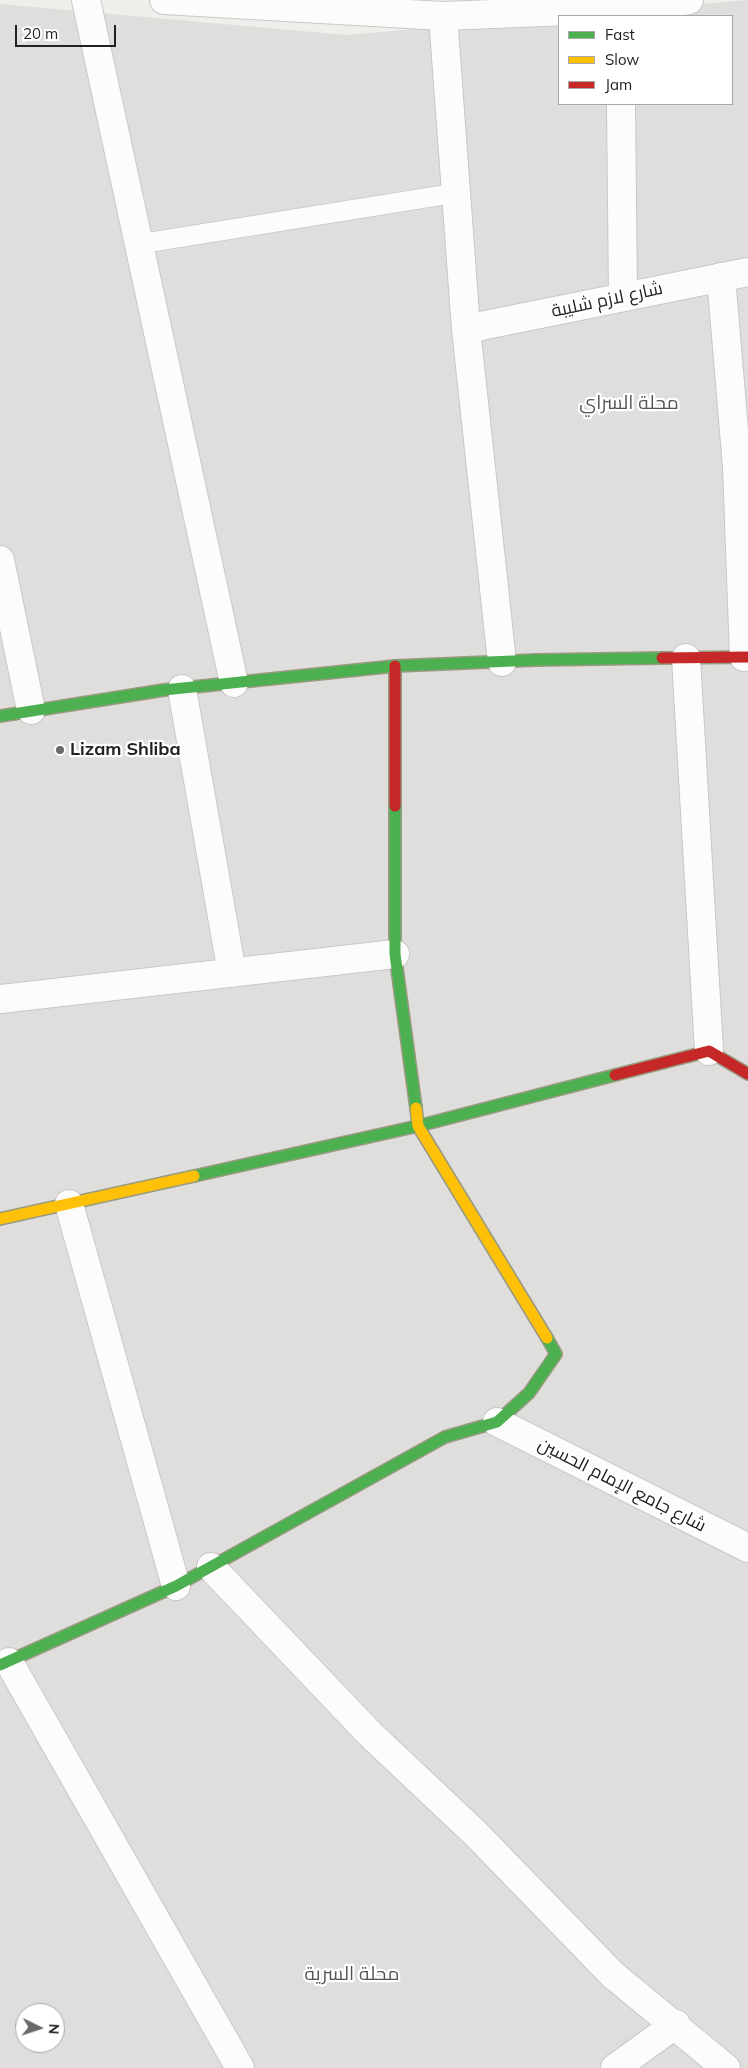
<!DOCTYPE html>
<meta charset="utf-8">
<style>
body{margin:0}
#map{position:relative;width:748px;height:2068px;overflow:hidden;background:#f0eeeb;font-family:Mulish,sans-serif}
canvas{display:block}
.legend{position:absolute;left:558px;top:15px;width:175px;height:90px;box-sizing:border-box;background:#fff;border:1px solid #a7a7a7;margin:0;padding:6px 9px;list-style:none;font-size:15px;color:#222}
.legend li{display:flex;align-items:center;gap:10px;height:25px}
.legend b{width:25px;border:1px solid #a7a7a7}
.north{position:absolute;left:15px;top:2003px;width:50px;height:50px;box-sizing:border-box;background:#fff;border:1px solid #a7a7a7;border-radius:50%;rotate:94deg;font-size:14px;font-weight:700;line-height:20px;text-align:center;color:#222}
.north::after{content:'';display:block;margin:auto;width:18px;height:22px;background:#6a6968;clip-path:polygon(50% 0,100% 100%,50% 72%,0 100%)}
.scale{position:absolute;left:15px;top:25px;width:101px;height:22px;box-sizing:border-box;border:2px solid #222;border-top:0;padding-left:6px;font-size:15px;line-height:18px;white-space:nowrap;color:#222;-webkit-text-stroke:4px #fff;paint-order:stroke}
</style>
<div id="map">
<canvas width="748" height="2068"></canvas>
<ul class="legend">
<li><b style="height:6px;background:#4caf50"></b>Fast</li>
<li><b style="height:6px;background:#ffc107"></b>Slow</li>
<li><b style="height:6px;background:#c62828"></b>Jam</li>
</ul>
<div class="north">N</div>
<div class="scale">20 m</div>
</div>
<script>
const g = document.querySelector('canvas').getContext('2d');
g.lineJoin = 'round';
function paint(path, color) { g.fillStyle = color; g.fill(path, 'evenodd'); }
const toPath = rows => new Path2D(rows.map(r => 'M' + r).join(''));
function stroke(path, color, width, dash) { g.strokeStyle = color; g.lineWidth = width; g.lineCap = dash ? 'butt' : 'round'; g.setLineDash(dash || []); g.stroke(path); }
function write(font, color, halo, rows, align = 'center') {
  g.font = font + ' Mulish,Cairo,sans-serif'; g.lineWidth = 4.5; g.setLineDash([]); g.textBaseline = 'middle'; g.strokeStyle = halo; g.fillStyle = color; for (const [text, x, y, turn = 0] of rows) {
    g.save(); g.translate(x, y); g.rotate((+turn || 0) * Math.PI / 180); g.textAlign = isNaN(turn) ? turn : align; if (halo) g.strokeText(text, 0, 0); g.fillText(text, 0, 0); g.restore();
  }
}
const residential = toPath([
 [748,0,748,2068,0,2068,0,4,346,35],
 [559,16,732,16,732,104,559,104],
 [25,2013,55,2013,55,2043,25,2043]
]);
const lane = toPath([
 [139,244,456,193]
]);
const street = toPath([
 [86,0,234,683],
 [164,0,443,16,618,9,689,0],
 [443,16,466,329,502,662],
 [621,104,623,297],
 [721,277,737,466,744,657],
 [466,329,748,272],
 [0,560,31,710],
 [686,658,709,1051],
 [182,689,232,973],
 [0,999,395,954],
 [69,1204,176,1586],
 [497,1422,748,1548],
 [211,1567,370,1734,475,1833,613,1975,726,2068],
 [9,1662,240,2068],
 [615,2068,676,2024]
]);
const fast = toPath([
 [0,716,164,690,395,666,536,660,662,658],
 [395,806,395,954,416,1108],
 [194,1176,418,1126,615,1075],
 [0,1665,176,1586,445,1437,497,1422,529,1393,556,1354,547,1338]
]);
const slow = toPath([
 [416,1108,418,1126,547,1338],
 [0,1219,194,1176]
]);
const jam = toPath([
 [662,658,748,657],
 [395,666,395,806],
 [615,1075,709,1051,748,1074]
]);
const markers = [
 [60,750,5,"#6a6968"]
];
const streetNames = [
 ["شارع لازم شليبة",607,300,-12],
 ["شارع جامع الإمام الحسين",622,1485,27]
];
const poiNames = [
 ["Lizam Shliba",70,750]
];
const neighbourhoodNames = [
 ["محلة السراي",629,403],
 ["محلة السرية",352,1974]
];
paint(residential, '#dfdedc');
stroke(lane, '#c9c8c7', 21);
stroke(street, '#c9c8c7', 30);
stroke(fast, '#999a82', 14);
stroke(slow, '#999a82', 14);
stroke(jam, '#999a82', 14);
stroke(lane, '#fdfcfc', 19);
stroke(street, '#fdfcfc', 28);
stroke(fast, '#4caf50', 11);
stroke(slow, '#ffc107', 11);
stroke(jam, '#c62828', 11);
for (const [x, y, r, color] of markers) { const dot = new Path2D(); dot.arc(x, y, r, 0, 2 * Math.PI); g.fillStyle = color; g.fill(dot); stroke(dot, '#fff', 2); }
write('18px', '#222', '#fff', streetNames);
write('bold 18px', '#222', '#fff', poiNames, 'left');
write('19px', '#555', '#fff', neighbourhoodNames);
</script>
